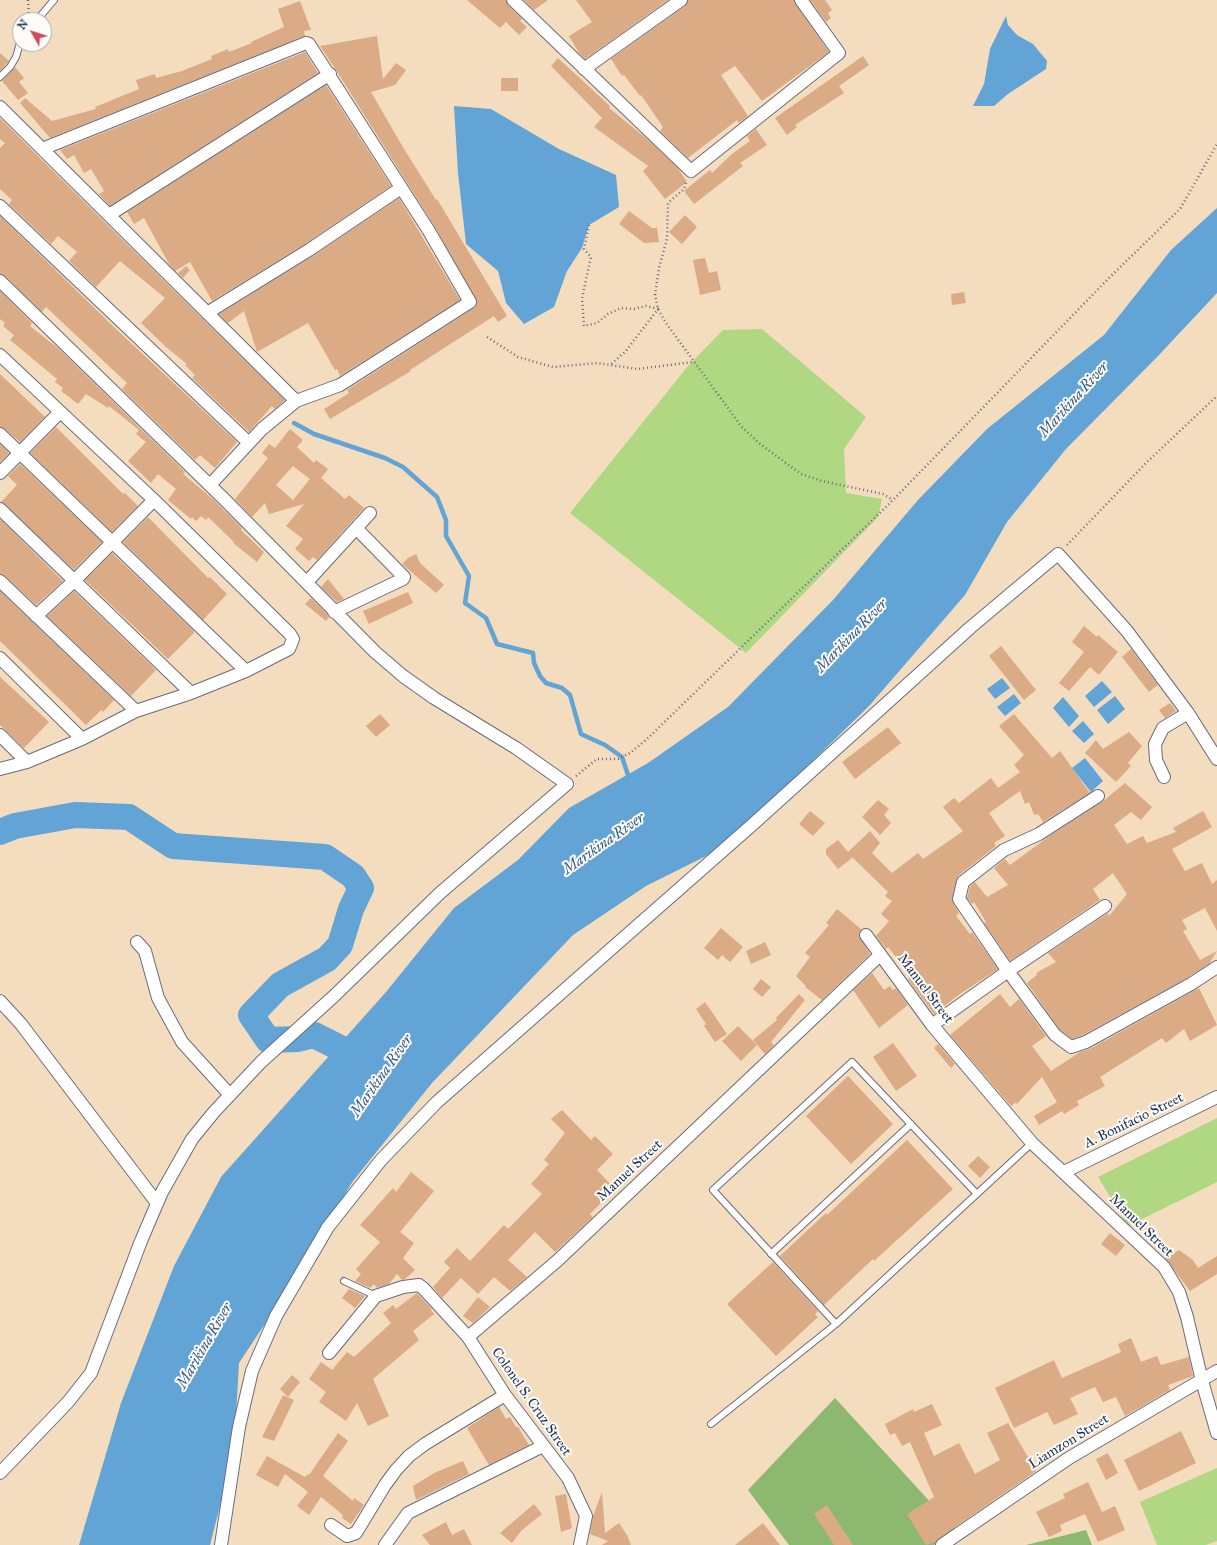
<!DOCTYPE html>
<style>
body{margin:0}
#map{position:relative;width:1217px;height:1545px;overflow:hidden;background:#f4dcbe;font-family:"IM FELL Great Primer",serif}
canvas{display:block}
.north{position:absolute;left:12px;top:12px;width:40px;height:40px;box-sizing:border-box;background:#fdfcf7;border:1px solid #a3aaba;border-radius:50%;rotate:309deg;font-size:11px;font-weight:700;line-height:16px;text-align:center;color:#1b2f5e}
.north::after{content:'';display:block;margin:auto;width:14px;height:18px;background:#d1495b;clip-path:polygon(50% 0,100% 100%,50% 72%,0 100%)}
</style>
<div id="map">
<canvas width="1217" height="1545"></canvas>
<div class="north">N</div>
</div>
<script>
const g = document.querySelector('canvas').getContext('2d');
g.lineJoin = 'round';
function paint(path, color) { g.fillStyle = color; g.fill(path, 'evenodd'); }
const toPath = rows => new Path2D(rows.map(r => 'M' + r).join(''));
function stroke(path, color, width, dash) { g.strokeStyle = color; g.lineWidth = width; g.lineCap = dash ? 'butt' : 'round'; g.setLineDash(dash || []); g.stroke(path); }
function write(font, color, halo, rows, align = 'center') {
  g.font = font + ' "IM FELL Great Primer",serif'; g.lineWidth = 4; g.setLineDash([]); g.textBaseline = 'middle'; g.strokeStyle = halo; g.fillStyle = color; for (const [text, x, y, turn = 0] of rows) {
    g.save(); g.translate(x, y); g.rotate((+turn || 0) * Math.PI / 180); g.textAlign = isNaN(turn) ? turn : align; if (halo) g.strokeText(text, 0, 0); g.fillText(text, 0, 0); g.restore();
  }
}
const green = toPath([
 [762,329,866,417,844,449,846,493,882,499,878,517,746,653,570,513,688,366,723,330],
 [1217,1118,1217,1182,1128,1226,1098,1177],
 [1217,1468,1217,1541,1206,1545,1157,1545,1140,1502]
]);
const forest = toPath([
 [835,1398,955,1529,934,1545,789,1545,748,1490],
 [1086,1530,1092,1545,1026,1545]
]);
const water = toPath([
 [1006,16,1008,25,1017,35,1033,44,1047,61,1046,69,1008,94,994,106,973,106,984,84,990,49],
 [454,106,491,109,559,149,616,175,619,207,589,225,582,248,567,271,554,307,524,324,506,303,498,271,466,244,458,173],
 [1217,208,1217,293,1159,355,1066,449,1007,522,965,595,869,706,788,785,710,854,646,886,573,935,432,1083,353,1181,288,1289,239,1363,234,1451,210,1545,79,1545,121,1403,174,1266,221,1177,386,992,454,908,518,860,569,808,648,763,728,707,833,600,918,500,987,429,1104,335,1171,250],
 [1002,678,1010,688,995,699,987,689],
 [1102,681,1112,692,1094,707,1085,696],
 [1014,694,1021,703,1005,716,997,707],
 [1115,696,1125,709,1108,724,1097,710],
 [1063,697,1079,716,1069,727,1053,708],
 [1083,721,1094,734,1084,743,1072,731],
 [1085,758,1103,781,1091,792,1072,768]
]);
const stream = toPath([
 [294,423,314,434,385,458,403,467,437,497,446,520,446,536,469,576,465,603,486,618,497,644,533,653,534,663,540,676,546,683,562,688,570,695,581,734,605,745,622,757,630,781]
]);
const river = toPath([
 [0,832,15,826,75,815,129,817,173,846,325,857,353,876,361,888,351,909,340,945,327,959,280,985,251,1015,268,1040,298,1039,314,1035,354,1055,366,1067]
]);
const building = toPath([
 [467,0,506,0,508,5,522,19,520,21,527,27,519,35,506,22,500,28],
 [524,0,548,0,534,10],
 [576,0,668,0,585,59,579,53,569,36,592,22],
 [688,0,794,0,829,52,762,101,735,66,721,75,748,116,739,123,737,120,688,158,660,131,663,127,641,95,640,96,624,75,622,76,611,59,685,6],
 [810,0,825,0,832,10,828,13,831,18,826,22],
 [300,1,311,30,304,31,305,36,50,138,20,103,25,98,52,121,96,109,95,107,139,89,136,80,155,74,156,78,182,71,212,59,211,56,228,49,229,52,252,43,251,42,284,27,278,9],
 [377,36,383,79,396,63,406,70,395,85,371,92,404,149,436,200,437,199,507,316,498,322,494,316,410,370,411,371,330,419,324,409,349,393,347,390,474,308,477,302,435,227,336,70,320,46],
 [305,52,318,73,110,206,99,194,104,191,91,169,84,173,74,155,67,159,60,150],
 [0,53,9,61,0,71],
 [863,56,869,65,839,86,844,93,795,125,797,127,787,135,775,118],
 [558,58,610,106,609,108,646,138,677,167,687,182,665,199,643,171,648,166,594,127,602,118,551,66],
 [15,67,24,78,19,82,28,93,18,100,2,81],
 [501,78,518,78,518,91,501,91],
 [326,85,391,186,305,244,212,301,190,262,175,271,169,264,144,218,134,224,127,212],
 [0,118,50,168,285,400,275,409,272,406,249,432,192,378,195,375,185,365,187,364,166,347,141,323,165,298,120,261,96,287,69,261,77,252,58,236,51,244,9,204,12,200,0,189,0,148,5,143,0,139],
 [756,129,767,145,740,163,743,166,694,204,684,191,710,170,712,173,732,154,750,141,747,136],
 [399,198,460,300,340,376,337,369,335,370,308,323,257,352,244,311,228,323,219,314,313,256],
 [629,211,652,228,657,228,659,242,644,243,619,224],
 [685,215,697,227,682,244,669,232],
 [0,216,117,330,237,442,215,468,200,455,195,460,122,389,127,383,46,307,42,312,5,276,0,274],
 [705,258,709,273,717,271,721,290,700,295,693,260],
 [186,266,190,270,183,278,178,273],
 [0,291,32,323,30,326,59,349,185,472,183,474,213,499,242,528,241,530,264,552,257,562,233,543,234,542,208,517,206,520,201,516,196,521,192,517,191,519,168,500,176,489,158,474,151,483,128,461,146,442,136,434,139,430,109,406,108,408,86,394,78,404,61,391,63,388,55,382,57,379,10,340,14,335,3,326,5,323,0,319],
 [964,292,966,303,952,305,951,294],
 [0,374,45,417,20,442,5,429,0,427],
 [56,427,123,494,125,493,138,506,112,532,30,453],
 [290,429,303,440,297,447,314,463,316,460,328,469,321,478,345,499,349,495,364,508,317,560,313,557,309,561,295,549,303,539,286,526,304,504,269,514,265,503,252,517,235,499,268,458,262,453,269,444,275,448],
 [293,466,310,479,293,500,276,485],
 [0,444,9,453,0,462],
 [20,464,102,542,74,570,1,502,17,485,8,476],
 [148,517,208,578,210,577,227,594,203,620,123,542],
 [0,519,63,581,36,605,5,576,0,574],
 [112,553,193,630,194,633,168,659,85,580],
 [416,554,420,563,444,585,436,593,402,564,408,558],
 [328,579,344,599,337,602,321,587],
 [0,591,114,700,103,712,101,710,86,725,0,641],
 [74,591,156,670,131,696,47,616],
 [408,592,413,603,369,624,363,611],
 [311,598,327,614,329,617,326,621,305,604],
 [1084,626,1097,637,1098,635,1118,652,1099,675,1090,667,1069,691,1059,683,1084,652,1072,642],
 [1001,646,1036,690,1024,700,989,656],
 [1131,649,1158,685,1149,692,1122,657],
 [0,677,49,722,24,748,0,725],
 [1170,703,1176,711,1165,718,1159,710],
 [380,714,390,725,376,737,366,726],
 [1014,714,1052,758,1060,751,1090,793,1043,822,1038,814,1034,815,1029,802,1025,804,1020,791,989,813,1005,836,994,843,996,846,958,876,952,900,959,913,956,916,970,934,972,932,998,969,960,994,934,1014,908,979,911,976,888,947,886,949,876,936,889,921,881,914,892,901,885,896,888,892,851,856,852,858,838,869,826,854,826,849,838,840,848,852,870,831,880,843,872,853,892,873,918,853,923,859,963,831,943,807,954,798,959,803,991,778,998,788,1020,772,1014,765,1024,755,999,726],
 [888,727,901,743,855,779,842,762],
 [1129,732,1142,746,1128,763,1131,766,1116,782,1085,753,1096,740,1103,749],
 [1125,783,1152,807,1141,820,1131,812,1114,825,1127,844,1143,836,1147,843,1176,832,1173,828,1203,811,1212,827,1172,849,1185,871,1202,863,1212,884,1217,880,1217,931,1205,908,1182,920,1187,929,1183,931,1200,960,1217,951,1209,964,1187,978,1083,1035,1072,1039,1060,1030,1027,983,1037,975,1036,973,1056,962,1048,953,1108,913,1109,916,1127,894,1113,873,1093,889,1100,900,1010,961,984,923,986,922,974,902,972,904,967,898,970,886,975,882,987,897,1008,885,994,868,1005,859,1010,865,1051,835,1102,802],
 [878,800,889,809,884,815,891,823,880,835,862,817],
 [810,811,825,823,813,836,799,824],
 [837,909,861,929,859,936,870,954,822,1000,805,987,806,986,796,976,810,957,805,953,829,925,826,923],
 [721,928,743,947,730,962,722,955,718,960,704,948],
 [765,942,771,955,751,964,746,951],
 [872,973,884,990,890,986,893,990,896,988,908,1005,879,1028,853,990],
 [761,979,771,987,762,997,753,989],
 [1199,988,1217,1025,1190,1041,1184,1029,1166,1043,1162,1038,1100,1077,1105,1086,1077,1101,1079,1105,1064,1114,1062,1111,1039,1125,1034,1116,1057,1102,1042,1077,1017,1104,1016,1102,1011,1106,950,1035,1000,994,1010,1007,1019,999,1046,1036,1032,1046,1051,1071,1080,1052,1090,1049],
 [799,994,805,1000,771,1042,774,1045,765,1054,753,1040,777,1020,776,1018],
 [705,1002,727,1034,715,1042,704,1026,706,1024,696,1009],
 [738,1026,757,1045,741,1061,722,1041],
 [893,1043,917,1076,896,1091,873,1057],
 [938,1044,955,1064,951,1068,934,1048],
 [848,1076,893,1124,851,1164,806,1116],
 [562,1110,591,1140,595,1136,613,1154,597,1170,615,1189,590,1214,593,1217,555,1252,535,1232,508,1260,527,1277,510,1291,494,1277,478,1294,461,1278,442,1298,433,1287,450,1268,444,1262,457,1248,470,1261,504,1225,508,1229,542,1194,531,1184,549,1164,544,1160,565,1133,551,1119],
 [907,1140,953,1189,874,1261,873,1259,824,1305,780,1256,826,1213,827,1215],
 [978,1156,990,1167,980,1178,968,1166],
 [411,1172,434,1191,400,1232,414,1243,403,1258,415,1270,405,1279,402,1280,397,1274,389,1284,377,1288,374,1284,370,1288,355,1281,361,1274,356,1269,380,1242,360,1225,393,1188,396,1192],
 [1110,1233,1125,1245,1116,1256,1101,1244],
 [1179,1250,1193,1260,1198,1268,1217,1256,1217,1274,1190,1291,1165,1258],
 [773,1262,818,1311,815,1314,818,1317,776,1356,727,1304],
 [349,1289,365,1296,355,1308,342,1298],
 [417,1293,432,1309,431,1310,434,1314,413,1331,419,1340,373,1379,389,1416,368,1426,357,1403,346,1421,319,1402,326,1392,309,1379,321,1362,332,1370,347,1352,354,1357,391,1323,383,1313,393,1305,396,1309],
 [478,1297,490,1307,473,1323,463,1316],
 [1131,1338,1141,1362,1157,1356,1161,1365,1189,1357,1193,1376,1168,1385,1170,1390,1125,1416,1116,1397,1103,1402,1095,1387,1070,1398,1078,1414,1054,1425,1047,1412,1014,1428,995,1388,1054,1360,1062,1378,1121,1352,1118,1344],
 [292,1375,300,1382,288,1397,280,1389],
 [283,1395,294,1400,274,1441,262,1437],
 [932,1404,942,1425,924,1433,934,1456,959,1443,975,1474,1000,1460,987,1433,1008,1423,1036,1471,938,1539,935,1542,926,1545,907,1514,934,1497,910,1442,902,1446,895,1433,890,1435,885,1424,913,1409,914,1412],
 [499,1407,506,1419,510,1417,516,1427,518,1427,529,1445,489,1465,467,1428],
 [1181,1431,1196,1463,1139,1491,1124,1460],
 [338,1433,348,1441,323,1476,353,1501,354,1498,364,1505,351,1524,342,1518,343,1515,321,1497,309,1515,297,1506,308,1492,285,1474,278,1487,256,1475,267,1456,305,1477,308,1474,309,1475],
 [1108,1453,1118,1473,1106,1480,1096,1459],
 [463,1461,469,1474,416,1500,413,1486,434,1473],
 [1088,1482,1102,1512,1115,1506,1125,1530,1098,1542,1085,1514,1060,1525,1062,1531,1049,1537,1036,1512,1065,1498,1063,1494],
 [602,1492,605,1533,619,1523,627,1535,631,1545,602,1545,608,1541,590,1534,593,1516],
 [566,1494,572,1528,561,1532,555,1496],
 [534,1504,542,1514,521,1531,512,1543,500,1533],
 [827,1505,853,1545,834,1545,814,1514],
 [446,1522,452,1535,464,1529,472,1545,430,1545,422,1535],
 [763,1523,780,1545,735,1545]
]);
const path = toPath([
 [28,0,29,16],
 [686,183,684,189,668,203,667,239,659,268,655,295,658,309,666,323,741,426,760,444,801,474,822,481,883,494,893,500],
 [589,225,584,249,591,257,582,298,584,326,597,323,608,314,621,308,634,309,646,306,658,309,625,352,610,365],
 [487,337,518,357,553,367,597,363,637,369,693,362],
 [1067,545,1148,461,1217,396],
 [576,776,597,759,618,759,630,753,647,739,893,500,1110,277,1180,209,1217,144]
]);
const lane = toPath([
 [37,20,54,0],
 [0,77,10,67,16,57,20,43],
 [771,1254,911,1124],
 [344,1281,376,1296],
 [836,1324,713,1190,852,1062,977,1194],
 [711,1424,836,1324,1032,1143]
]);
const street = toPath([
 [513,0,691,171,839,53,801,0],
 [584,69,681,0],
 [0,107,296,401],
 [42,149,306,43,309,44,429,231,470,302,340,385,296,401,262,429,210,485],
 [0,206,249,443],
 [109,215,330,74],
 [0,281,225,500,375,652,403,676,434,698,516,748,567,784,440,893,333,997,261,1062,214,1112,192,1139,162,1192,141,1241,91,1373,68,1402,0,1473],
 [207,313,309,250,401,188],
 [0,355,154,500,290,634,293,639,289,649,246,671,191,693,136,711,82,739,27,762,0,769],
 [0,434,246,671],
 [0,473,60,412],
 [0,509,191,693],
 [0,581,136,711],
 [307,582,370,513],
 [334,612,403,579,404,577,357,529],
 [36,616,74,581,154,500],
 [0,658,82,739],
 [0,735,27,762],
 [1164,777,1156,760,1155,744,1163,728,1188,713],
 [1098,796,1039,834,1004,850,963,882,959,899,1008,971,1055,1035,1071,1047,1086,1042,1191,984,1217,967],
 [866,935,932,1025,1032,1143,1164,1267,1179,1292,1187,1317,1202,1381,1217,1433],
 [137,942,145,951,158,998,182,1042,230,1095],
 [0,1001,21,1024,157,1203],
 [932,1025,1008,971,1105,906],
 [1064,1172,1217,1097],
 [468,1337,557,1261,880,955],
 [329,1353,376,1296,403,1287,419,1285,423,1288,468,1337,505,1395,568,1478,586,1516,580,1545],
 [331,1525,347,1536,356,1533,385,1485,396,1470,409,1456,425,1444,505,1395],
 [221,1545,239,1427,252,1371,276,1316,328,1227,381,1160,437,1102,752,825,971,627,1058,554,1127,631,1188,713,1217,759],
 [385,1545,408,1513,543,1446],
 [942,1545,1069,1458,1217,1371]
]);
const streetNames = [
 ["Manuel Street",925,989,53],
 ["A. Bonifacio Street",1134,1121,-26],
 ["Manuel Street",630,1171,-43],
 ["Manuel Street",1141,1226,44],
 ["Colonel S. Cruz Street",531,1402,55],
 ["Liamzon Street",1069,1442,-32]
];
const waterNames = [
 ["Marikina River",1074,400,-48],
 ["Marikina River",852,636,-46],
 ["Marikina River",604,844,-35],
 ["Marikina River",382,1076,-55],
 ["Marikina River",205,1346,-60]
];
paint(green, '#b0d781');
paint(forest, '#8cb86f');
paint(water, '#63a4d6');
stroke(stream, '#63a4d6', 4.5);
stroke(river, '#63a4d6', 26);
paint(building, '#daab85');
stroke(lane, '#676c80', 8);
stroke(street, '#676c80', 14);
stroke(path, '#676c80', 2.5, [1, 3]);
stroke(lane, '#fff', 6);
stroke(street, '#fff', 12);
write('14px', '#1b2f5e', '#fdfcf7', streetNames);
write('italic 15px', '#345888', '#fdfcf7', waterNames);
</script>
